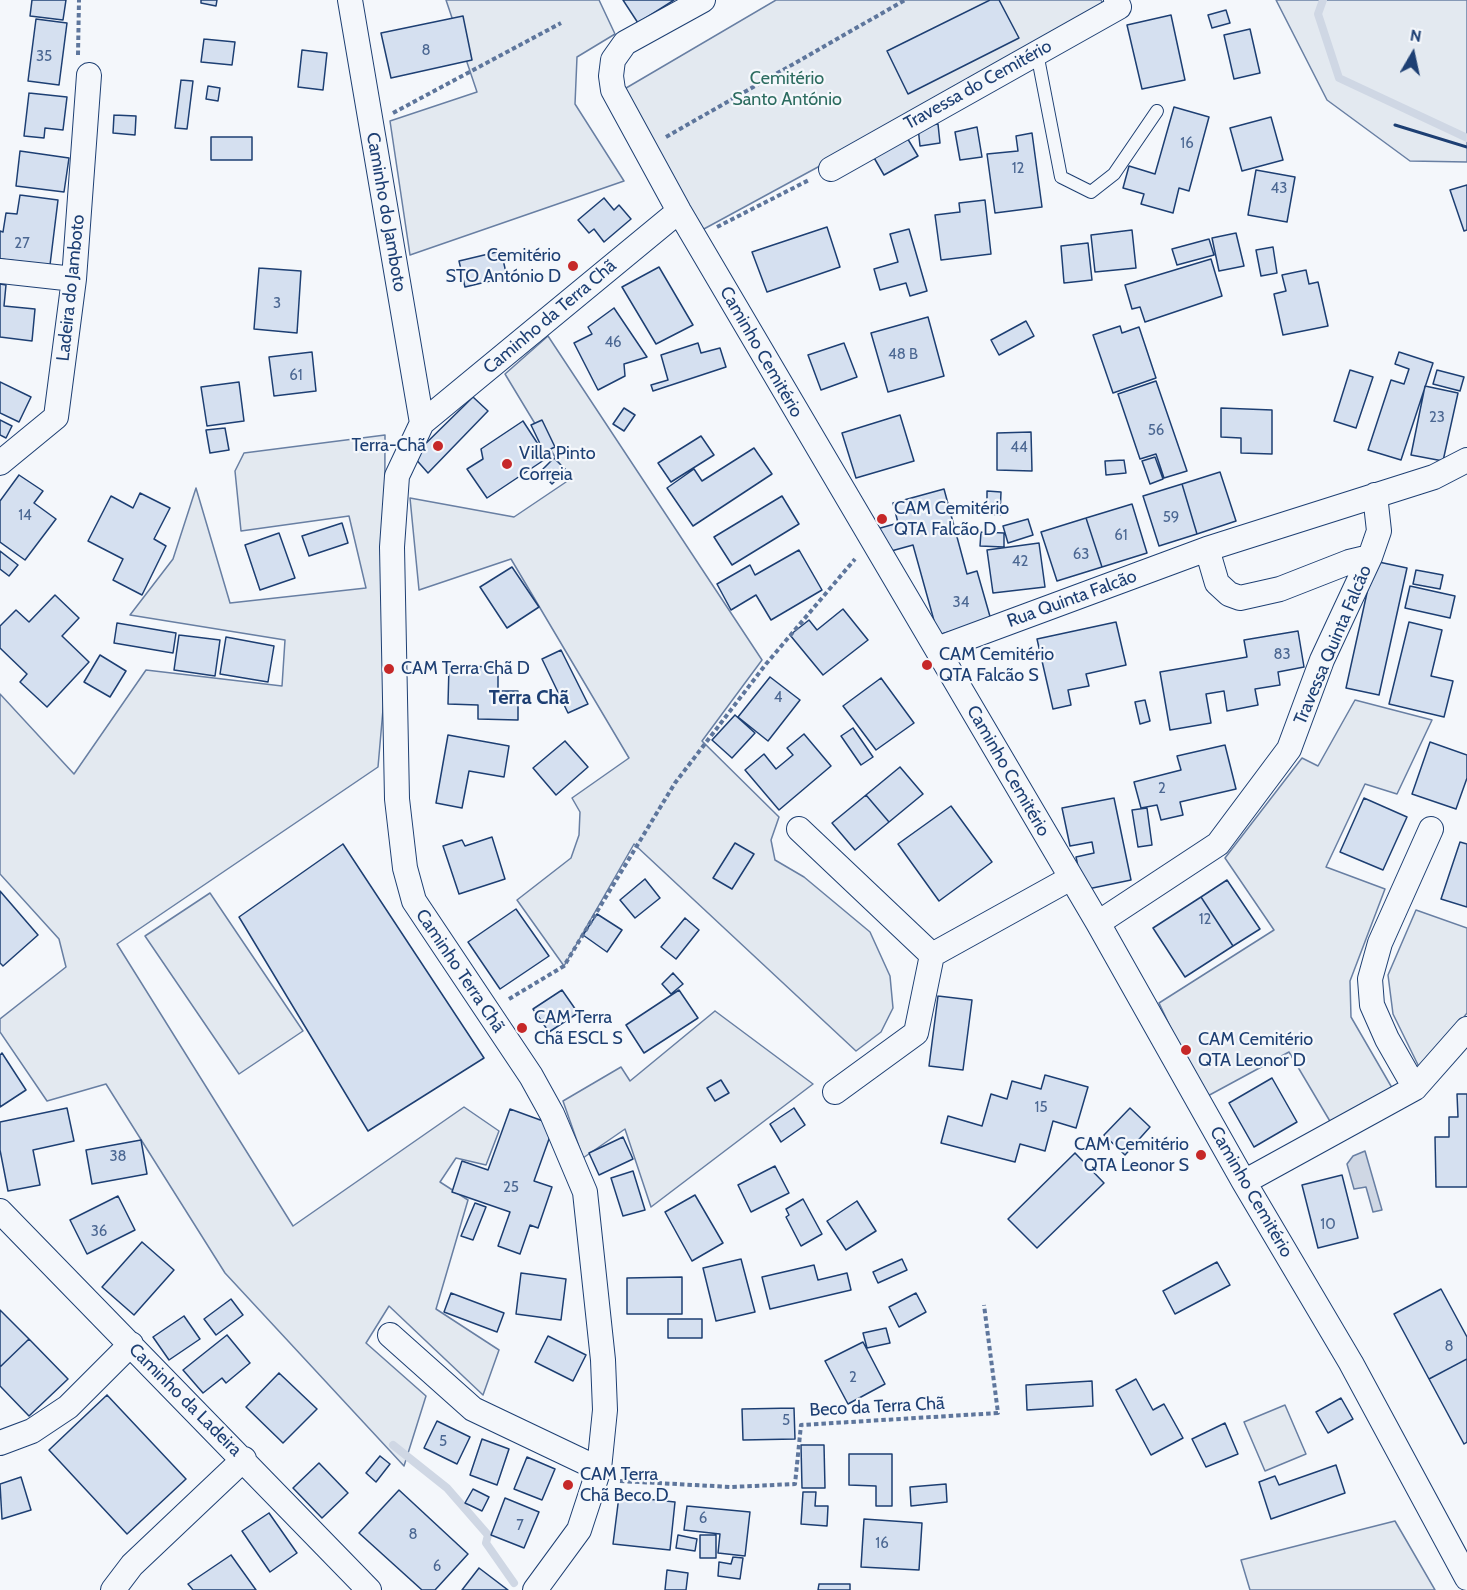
<!DOCTYPE html>
<meta charset="utf-8">
<style>
body{margin:0}
#map{position:relative;width:1467px;height:1590px;overflow:hidden;background:#f4f7fb;font-family:Cabin,sans-serif}
canvas{display:block}
.north{position:absolute;left:1383px;top:24px;width:60px;height:60px;-webkit-text-stroke:4px #f4f7fb;paint-order:stroke;rotate:9deg;font-size:16px;font-weight:700;line-height:24px;text-align:center;color:#1d3f73}
.north::after{content:'';display:block;margin:auto;width:21px;height:27px;background:#1d3f73;clip-path:polygon(50% 0,100% 100%,50% 72%,0 100%)}
</style>
<div id="map">
<canvas width="1467" height="1590"></canvas>
<div class="north">N</div>
</div>
<script>
const g = document.querySelector('canvas').getContext('2d');
g.lineJoin = 'round';
function paint(path, color) { g.fillStyle = color; g.fill(path, 'evenodd'); }
const toPath = rows => new Path2D(rows.map(r => 'M' + r).join(''));
function stroke(path, color, width, dash) { g.strokeStyle = color; g.lineWidth = width; g.lineCap = dash ? 'butt' : 'round'; g.setLineDash(dash || []); g.stroke(path); }
function write(font, color, halo, rows, align = 'center') {
  g.font = font + ' Cabin,sans-serif'; g.lineWidth = 4.5; g.setLineDash([]); g.textBaseline = 'middle'; g.strokeStyle = halo; g.fillStyle = color; for (const [text, x, y, turn = 0] of rows) {
    g.save(); g.translate(x, y); g.rotate((+turn || 0) * Math.PI / 180); g.textAlign = isNaN(turn) ? turn : align; if (halo) g.strokeText(text, 0, 0); g.fillText(text, 0, 0); g.restore();
  }
}
const green = toPath([
 [446,0,599,0,615,34,577,57,575,104,624,181,410,255,390,121,477,92,446,0],
 [776,0,1101,0,1107,10,702,230,621,91,776,0],
 [1276,0,1467,0,1467,162,1410,161,1327,100,1276,0],
 [548,336,762,660,702,741,779,817,771,840,775,860,804,877,870,932,890,976,893,1008,881,1032,856,1051,634,844,564,966,517,900,571,858,579,835,580,812,572,798,629,758,511,559,419,590,410,498,514,517,569,480,505,374,548,336],
 [385,435,384,698,378,767,117,944,293,1226,464,1107,499,1131,486,1165,456,1158,440,1182,468,1200,436,1309,499,1350,483,1395,389,1306,366,1343,426,1396,404,1466,225,1273,106,1084,47,1101,0,1032,0,1019,66,967,59,939,0,874,0,694,74,774,146,670,282,686,285,640,130,615,173,559,196,488,230,603,366,588,349,516,241,531,235,471,244,453,385,435],
 [1355,700,1432,720,1397,794,1365,784,1326,867,1385,889,1350,981,1351,1017,1395,1093,1334,1128,1289,1052,1204,1098,1159,1003,1274,930,1225,858,1302,758,1318,766,1355,700],
 [210,893,303,1031,239,1074,145,936,210,893],
 [1416,910,1467,928,1467,1013,1422,1073,1393,1014,1388,975,1416,910],
 [715,1011,813,1084,651,1207,625,1129,583,1158,563,1101,621,1067,630,1081,715,1011],
 [1285,1405,1306,1454,1265,1471,1244,1422,1285,1405],
 [1395,1521,1435,1590,1250,1590,1241,1560,1395,1521]
]);
const water = toPath([
 [1365,1151,1382,1210,1373,1212,1366,1187,1354,1189,1347,1164,1353,1156,1365,1151]
]);
const stream = toPath([
 [1323,0,1318,14,1339,78,1467,138],
 [393,1445,447,1488,488,1535,486,1543,514,1583]
]);
const building = toPath([
 [32,0,66,0,63,20,30,16,32,0],
 [201,0,217,0,216,6,201,3,201,0],
 [623,0,674,0,638,23,623,0],
 [990,0,999,0,1019,38,908,94,887,51,990,0],
 [1226,10,1230,23,1212,28,1208,15,1226,10],
 [1171,15,1185,80,1142,89,1127,25,1171,15],
 [463,16,472,60,391,78,381,33,463,16],
 [36,19,67,23,59,85,28,81,36,19],
 [1250,29,1260,73,1234,79,1224,35,1250,29],
 [204,39,235,42,232,65,201,62,204,39],
 [302,50,327,53,323,90,298,87,302,50],
 [181,80,193,81,187,129,175,128,181,80],
 [208,86,220,88,218,101,206,99,208,86],
 [29,93,67,97,63,130,45,128,44,138,24,136,29,93],
 [1174,107,1209,117,1189,191,1179,188,1173,213,1141,204,1144,194,1123,188,1129,166,1155,174,1174,107],
 [114,115,136,116,135,135,113,133,114,115],
 [1271,117,1283,160,1242,171,1230,128,1271,117],
 [938,124,940,143,920,146,918,127,938,124],
 [977,127,982,157,960,160,955,132,977,127],
 [1032,133,1042,207,995,213,987,154,1018,151,1016,136,1032,133],
 [906,136,918,156,884,175,873,156,906,136],
 [211,137,252,137,252,160,211,160,211,137],
 [20,151,69,158,64,192,16,186,20,151],
 [1256,170,1295,177,1287,222,1248,215,1256,170],
 [1467,185,1467,230,1464,231,1450,190,1467,185],
 [20,195,58,200,50,265,0,259,0,231,3,232,6,213,17,214,20,195],
 [604,198,614,210,619,205,631,219,604,242,594,229,589,233,578,220,604,198],
 [985,200,991,254,941,260,935,215,960,212,959,203,985,200],
 [827,227,840,267,767,292,752,252,827,227],
 [909,229,927,291,910,296,906,283,880,290,874,269,898,262,890,234,909,229],
 [1132,230,1136,268,1095,272,1091,235,1132,230],
 [1236,233,1244,266,1219,271,1212,238,1236,233],
 [1209,239,1214,255,1177,265,1172,249,1209,239],
 [1088,243,1092,280,1064,283,1061,246,1088,243],
 [1273,247,1277,273,1261,276,1256,250,1273,247],
 [501,251,507,277,465,287,459,261,501,251],
 [1211,259,1222,296,1145,322,1140,307,1132,309,1125,285,1211,259],
 [659,267,693,325,656,344,622,287,659,267],
 [259,268,301,271,297,333,254,329,259,268],
 [1306,270,1309,284,1318,282,1328,326,1283,335,1274,294,1286,291,1282,275,1306,270],
 [0,284,6,285,4,306,35,309,32,341,0,337,0,284],
 [614,308,647,357,624,364,625,376,598,390,574,343,592,334,588,327,614,308],
 [928,317,944,376,888,392,871,333,928,317],
 [1026,321,1034,336,999,355,991,340,1026,321],
 [1120,326,1122,333,1139,327,1156,378,1113,393,1093,335,1120,326],
 [698,343,701,353,720,348,726,367,653,391,651,385,668,380,661,355,698,343],
 [844,343,857,377,821,390,808,355,844,343],
 [312,352,316,391,274,396,269,357,312,352],
 [1399,352,1433,363,1401,460,1368,450,1391,380,1404,384,1409,369,1395,364,1399,352],
 [1350,370,1373,377,1356,428,1334,421,1350,370],
 [1437,370,1464,377,1460,391,1433,384,1437,370],
 [1156,381,1187,471,1164,478,1156,454,1140,459,1118,394,1156,381],
 [0,382,31,397,19,422,0,413,0,382],
 [239,382,244,421,207,426,201,387,239,382],
 [1425,386,1458,393,1443,461,1411,455,1425,386],
 [473,397,488,411,428,473,413,456,473,397],
 [624,408,635,415,624,431,613,424,624,408],
 [1221,408,1272,410,1272,454,1241,453,1241,438,1221,437,1221,408],
 [900,415,914,461,856,478,842,433,900,415],
 [0,420,12,426,6,438,0,435,0,420],
 [542,420,555,447,544,452,531,425,542,420],
 [523,421,547,458,487,498,467,469,483,459,481,449,523,421],
 [225,428,229,450,210,453,206,430,225,428],
 [1031,432,1032,471,997,470,997,433,1031,432],
 [701,436,714,455,671,482,658,463,701,436],
 [754,448,772,474,693,526,667,488,694,469,702,481,754,448],
 [1155,457,1163,479,1150,484,1142,461,1155,457],
 [554,458,566,470,552,484,540,472,554,458],
 [1124,460,1126,473,1106,475,1105,461,1124,460],
 [1220,472,1236,521,1197,534,1182,484,1220,472],
 [19,475,43,491,34,503,56,519,25,560,0,542,0,501,19,475],
 [1182,484,1197,534,1159,546,1143,496,1182,484],
 [944,489,967,574,977,571,991,620,938,635,913,545,884,553,877,529,898,523,893,503,944,489],
 [987,491,1001,492,1000,515,987,514,987,491],
 [140,493,170,508,154,539,166,546,142,595,113,580,123,559,88,541,111,496,133,508,140,493],
 [782,496,799,524,732,565,714,537,782,496],
 [1132,504,1147,553,1102,567,1086,518,1132,504],
 [1086,518,1102,567,1057,581,1041,532,1086,518],
 [1028,519,1033,535,1008,543,1003,526,1028,519],
 [342,523,348,543,309,556,302,536,342,523],
 [981,532,1004,533,1004,547,980,546,981,532],
 [279,533,295,578,260,590,245,545,279,533],
 [1039,543,1045,587,993,593,987,550,1039,543],
 [799,550,822,590,771,620,756,595,731,610,717,584,750,565,755,575,799,550],
 [0,551,18,565,9,576,0,569,0,551],
 [1374,561,1407,568,1379,695,1346,688,1374,561],
 [512,567,539,607,507,628,480,587,512,567],
 [1416,570,1443,575,1440,589,1413,584,1416,570],
 [1410,586,1455,596,1450,618,1405,608,1410,586],
 [55,595,79,618,62,636,89,662,47,707,20,682,27,674,0,648,0,626,16,610,29,622,55,595],
 [843,609,868,640,823,675,790,635,809,620,817,630,843,609],
 [1116,622,1126,665,1086,674,1089,686,1068,690,1071,705,1053,709,1037,639,1116,622],
 [1409,622,1442,630,1431,676,1453,681,1444,717,1389,704,1409,622],
 [117,623,176,633,173,653,114,643,117,623],
 [1298,631,1304,667,1278,672,1280,685,1255,689,1258,705,1227,711,1224,691,1206,694,1211,723,1170,730,1160,672,1247,657,1244,640,1298,631],
 [179,635,220,640,215,676,174,670,179,635],
 [226,637,274,646,268,682,220,674,226,637],
 [561,650,588,704,568,713,542,659,561,650],
 [100,655,126,671,110,697,84,682,100,655],
 [449,666,498,667,498,691,518,691,518,720,478,719,478,705,448,704,449,666],
 [770,677,800,700,768,741,738,717,770,677],
 [881,678,914,723,876,750,843,706,881,678],
 [1145,700,1150,721,1140,724,1135,702,1145,700],
 [735,715,755,733,732,758,712,740,735,715],
 [853,728,873,757,861,765,841,736,853,728],
 [804,734,831,766,779,810,745,770,764,754,776,769,793,755,787,748,804,734],
 [448,735,509,746,504,777,469,771,462,808,436,803,448,735],
 [565,741,588,767,556,795,533,768,565,741],
 [1430,742,1467,755,1467,778,1456,809,1412,794,1430,742],
 [1225,745,1236,789,1180,802,1183,815,1161,820,1157,805,1141,808,1134,782,1181,770,1177,756,1225,745],
 [900,767,923,794,889,822,866,795,900,767],
 [866,795,889,822,855,850,832,823,866,795],
 [1114,798,1131,880,1083,890,1076,857,1094,853,1092,842,1070,846,1062,808,1114,798],
 [1364,798,1407,817,1383,870,1340,852,1364,798],
 [951,806,992,862,939,901,898,844,951,806],
 [1147,808,1152,845,1138,847,1132,810,1147,808],
 [492,837,505,879,459,894,443,846,462,840,465,846,492,837],
 [1460,842,1467,844,1467,907,1441,899,1460,842],
 [735,843,754,854,732,889,713,878,735,843],
 [343,844,484,1058,368,1131,239,917,343,844],
 [645,879,660,898,635,918,620,900,645,879],
 [1227,880,1260,929,1233,946,1201,897,1227,880],
 [0,891,38,935,3,966,0,963,0,891],
 [1201,897,1233,946,1185,977,1153,928,1201,897],
 [516,909,549,956,500,989,468,942,516,909],
 [597,914,622,930,607,952,583,935,597,914],
 [685,918,699,930,676,959,661,947,685,918],
 [673,973,683,984,671,994,662,984,673,973],
 [562,990,578,1013,549,1032,533,1009,562,990],
 [679,990,698,1018,644,1053,626,1025,679,990],
 [938,996,972,1000,963,1070,929,1066,938,996],
 [2,1053,26,1090,0,1107,0,1055,2,1053],
 [1045,1075,1088,1087,1076,1128,1053,1121,1045,1151,1020,1144,1015,1162,941,1143,948,1116,982,1126,991,1094,1007,1099,1012,1081,1041,1089,1045,1075],
 [1272,1078,1297,1122,1254,1147,1229,1103,1272,1078],
 [721,1080,729,1093,715,1101,707,1088,721,1080],
 [1457,1094,1467,1094,1467,1187,1436,1187,1435,1137,1449,1137,1449,1117,1458,1117,1457,1094],
 [67,1108,74,1141,33,1150,40,1185,8,1191,0,1150,0,1122,67,1108],
 [794,1108,805,1125,781,1142,770,1124,794,1108],
 [1130,1108,1150,1127,1125,1155,1104,1135,1130,1108],
 [510,1109,554,1125,534,1181,552,1187,538,1228,530,1225,520,1254,498,1246,510,1212,452,1192,462,1161,488,1170,510,1109],
 [623,1137,633,1159,599,1175,589,1153,623,1137],
 [141,1140,147,1174,92,1184,86,1150,141,1140],
 [1075,1153,1104,1183,1037,1248,1008,1219,1075,1153],
 [775,1166,789,1193,751,1212,738,1185,775,1166],
 [633,1171,645,1210,623,1216,611,1178,633,1171],
 [1342,1175,1358,1238,1318,1248,1302,1185,1342,1175],
 [695,1195,723,1243,692,1261,665,1212,695,1195],
 [118,1196,135,1230,87,1254,70,1220,118,1196],
 [803,1199,822,1234,801,1246,786,1217,789,1215,786,1209,803,1199],
 [857,1201,876,1231,846,1250,827,1221,857,1201],
 [475,1203,486,1207,473,1240,461,1236,475,1203],
 [142,1242,174,1270,134,1315,102,1287,142,1242],
 [741,1259,755,1312,716,1321,703,1268,741,1259],
 [902,1259,907,1270,878,1283,873,1272,902,1259],
 [1217,1262,1230,1285,1175,1314,1163,1291,1217,1262],
 [814,1265,818,1280,847,1273,851,1290,770,1309,762,1277,814,1265],
 [521,1273,566,1279,561,1320,516,1314,521,1273],
 [682,1277,682,1314,627,1314,627,1278,682,1277],
 [1441,1289,1467,1337,1467,1359,1429,1379,1394,1314,1441,1289],
 [451,1293,504,1313,497,1332,444,1312,451,1293],
 [916,1293,926,1312,899,1327,889,1307,916,1293],
 [231,1299,243,1315,216,1335,204,1319,231,1299],
 [0,1310,29,1339,0,1367,0,1310],
 [184,1316,200,1339,169,1360,153,1337,184,1316],
 [668,1319,702,1319,702,1338,668,1338,668,1319],
 [886,1328,890,1343,867,1348,863,1333,886,1328],
 [227,1335,250,1363,226,1383,222,1378,203,1393,183,1370,227,1335],
 [548,1336,586,1355,573,1381,535,1362,548,1336],
 [29,1339,68,1379,29,1416,0,1386,0,1367,29,1339],
 [863,1342,885,1384,848,1404,825,1361,863,1342],
 [1467,1359,1467,1442,1464,1444,1429,1379,1467,1359],
 [279,1373,317,1409,283,1443,246,1407,279,1373],
 [1136,1379,1153,1410,1164,1404,1183,1438,1151,1455,1116,1390,1136,1379],
 [1092,1381,1093,1406,1027,1410,1026,1385,1092,1381],
 [107,1395,186,1479,127,1534,49,1450,107,1395],
 [1341,1398,1353,1419,1328,1433,1316,1412,1341,1398],
 [794,1408,795,1439,743,1440,742,1409,794,1408],
 [437,1421,470,1437,457,1464,424,1448,437,1421],
 [1225,1423,1238,1454,1206,1467,1192,1439,1225,1423],
 [482,1439,509,1449,497,1485,470,1475,482,1439],
 [801,1445,824,1445,825,1488,802,1488,801,1445],
 [849,1454,892,1454,892,1506,876,1506,876,1486,849,1485,849,1454],
 [380,1456,390,1464,376,1482,366,1473,380,1456],
 [527,1457,555,1469,542,1500,514,1489,527,1457],
 [319,1463,348,1493,322,1518,293,1488,319,1463],
 [1336,1465,1345,1493,1271,1519,1259,1482,1275,1476,1279,1485,1336,1465],
 [21,1477,31,1510,2,1519,0,1484,21,1477],
 [946,1484,947,1502,911,1506,910,1487,946,1484],
 [473,1489,489,1497,482,1511,465,1503,473,1489],
 [399,1490,468,1554,435,1590,422,1590,359,1533,399,1490],
 [803,1492,816,1492,815,1506,828,1506,827,1526,801,1524,803,1492],
 [619,1496,675,1502,670,1550,613,1544,619,1496],
 [505,1498,539,1512,524,1548,491,1535,505,1498],
 [687,1506,750,1512,745,1556,718,1553,720,1534,684,1530,687,1506],
 [269,1513,297,1553,270,1572,242,1531,269,1513],
 [864,1519,922,1523,919,1570,861,1567,864,1519],
 [678,1535,697,1539,695,1551,676,1548,678,1535],
 [700,1535,716,1535,716,1558,700,1558,700,1535],
 [231,1555,256,1590,193,1590,188,1584,231,1555],
 [733,1557,743,1558,740,1579,718,1576,719,1562,731,1564,733,1557],
 [479,1568,508,1590,462,1590,479,1568],
 [667,1570,688,1573,686,1590,665,1590,667,1570],
 [819,1584,850,1584,850,1590,818,1590,819,1584]
]);
const path = toPath([
 [78,55,79,0],
 [393,113,561,23],
 [666,137,905,0],
 [717,227,809,180],
 [509,999,564,966,675,783,766,664,855,559],
 [620,1481,731,1487,795,1484,801,1425,998,1413,984,1305]
]);
const service = toPath([
 [1037,53,1061,177,1091,192,1114,174,1157,111]
]);
const minor = toPath([
 [350,0,422,423],
 [703,0,625,43,613,60,611,76,613,90,679,211,1098,923,1244,1182,1351,1363,1467,1578],
 [831,169,1119,7,1116,0],
 [0,271,74,279],
 [0,463,56,417,74,279,89,75],
 [1207,549,1217,583,1229,594,1240,598,1280,589,1349,562,1370,557],
 [937,649,1207,549,1434,477,1467,460],
 [799,829,932,955],
 [1098,923,1218,844,1289,749,1322,660,1370,557,1379,531,1375,495],
 [1415,1088,1387,1039,1372,1005,1370,979,1380,943,1431,829],
 [835,1092,916,1033,932,955,1071,878],
 [1244,1182,1415,1088,1467,1029],
 [0,1211,369,1590],
 [390,1335,473,1409,599,1469],
 [0,1443,32,1431,68,1407,131,1344],
 [113,1590,132,1565,244,1459],
 [535,1590,579,1530,599,1469,605,1410,603,1360,585,1192,552,1114,531,1076,414,901,405,868,397,799,392,547,397,476,422,423,679,211]
]);
const wall = toPath([
 [1395,125,1467,147]
]);
const markers = [
 [573,266,6,"#c62828"],
 [438,446,6,"#c62828"],
 [507,464,6,"#c62828"],
 [882,519,6,"#c62828"],
 [927,665,6,"#c62828"],
 [389,669,6,"#c62828"],
 [522,1028,6,"#c62828"],
 [1186,1050,6,"#c62828"],
 [1201,1155,6,"#c62828"],
 [568,1485,6,"#c62828"]
];
const numberNames = [
 ["8",426,51],
 ["35",44,57],
 ["16",1187,144],
 ["12",1018,169],
 ["43",1279,189],
 ["27",22,244],
 ["3",277,304],
 ["46",613,343],
 ["48 B",903,355],
 ["61",296,376],
 ["23",1437,418],
 ["56",1156,431],
 ["44",1019,448],
 ["14",25,516],
 ["59",1171,518],
 ["61",1121,536],
 ["63",1081,555],
 ["42",1020,562],
 ["34",961,603],
 ["83",1282,655],
 ["4",778,698],
 ["2",1162,789],
 ["12",1205,920],
 ["15",1041,1108],
 ["38",118,1157],
 ["25",511,1188],
 ["10",1328,1225],
 ["36",99,1232],
 ["8",1449,1347],
 ["2",853,1378],
 ["5",786,1421],
 ["5",443,1442],
 ["6",703,1519],
 ["7",520,1526],
 ["8",413,1535],
 ["16",882,1544],
 ["6",437,1567]
];
const parkNames = [
 ["Cemitério",787,79],
 ["Santo António",787,100]
];
const streetNames = [
 ["Travessa do Cemitério",978,85,-29],
 ["Caminho do Jamboto",386,212,80],
 ["Ladeira do Jamboto",71,288,-84],
 ["Caminho da Terra Chã",550,317,-40],
 ["Caminho Cemitério",761,352,60],
 ["Rua Quinta Falcão",1072,599,-20],
 ["Travessa Quinta Falcão",1333,645,-67],
 ["Caminho Cemitério",1008,771,60],
 ["Caminho Terra Chã",460,971,56],
 ["Caminho Cemitério",1251,1192,60],
 ["Caminho da Ladeira",185,1400,45],
 ["Beco da Terra Chã",877,1407,-3]
];
const poiNames = [
 ["Cemitério",561,256,"right"],
 ["STO António D",561,277,"right"],
 ["Terra-Chã",426,446,"right"],
 ["Villa Pinto",519,454],
 ["Correia",519,475],
 ["CAM Cemitério",894,509],
 ["QTA Falcão D",894,530],
 ["CAM Cemitério",939,655],
 ["QTA Falcão S",939,676],
 ["CAM Terra Chã D",401,669],
 ["CAM Terra",534,1018],
 ["Chã ESCL S",534,1039],
 ["CAM Cemitério",1198,1040],
 ["QTA Leonor D",1198,1061],
 ["CAM Cemitério",1189,1145,"right"],
 ["QTA Leonor S",1189,1166,"right"],
 ["CAM Terra",580,1475],
 ["Chã Beco D",580,1496]
];
const neighbourhoodNames = [
 ["Terra Chã",529,698]
];
paint(green, '#e3e9f0');
stroke(green, '#687fa3', 1.5);
paint(water, '#cfd7e4');
stroke(water, '#687fa3', 1.5);
stroke(stream, '#cfd7e4', 8);
paint(building, '#d5e0f0');
stroke(building, '#1d3f73', 1.5);
stroke(service, '#1d3f73', 14);
stroke(minor, '#1d3f73', 26);
stroke(path, '#5e769c', 4, [4.5, 3]);
stroke(service, '#f4f7fb', 12);
stroke(minor, '#f4f7fb', 24);
stroke(wall, '#1d3f73', 3);
for (const [x, y, r, color] of markers) { const dot = new Path2D(); dot.arc(x, y, r, 0, 2 * Math.PI); g.fillStyle = color; g.fill(dot); stroke(dot, '#f4f7fb', 2); }
write('15px', '#4b6792', null, numberNames);
write('18px', '#2c6c60', '#f4f7fb', parkNames);
write('18px', '#1d3f73', '#f4f7fb', streetNames);
write('18px', '#1d3f73', '#f4f7fb', poiNames, 'left');
write('bold 20px', '#1d3f73', '#f4f7fb', neighbourhoodNames);
</script>
